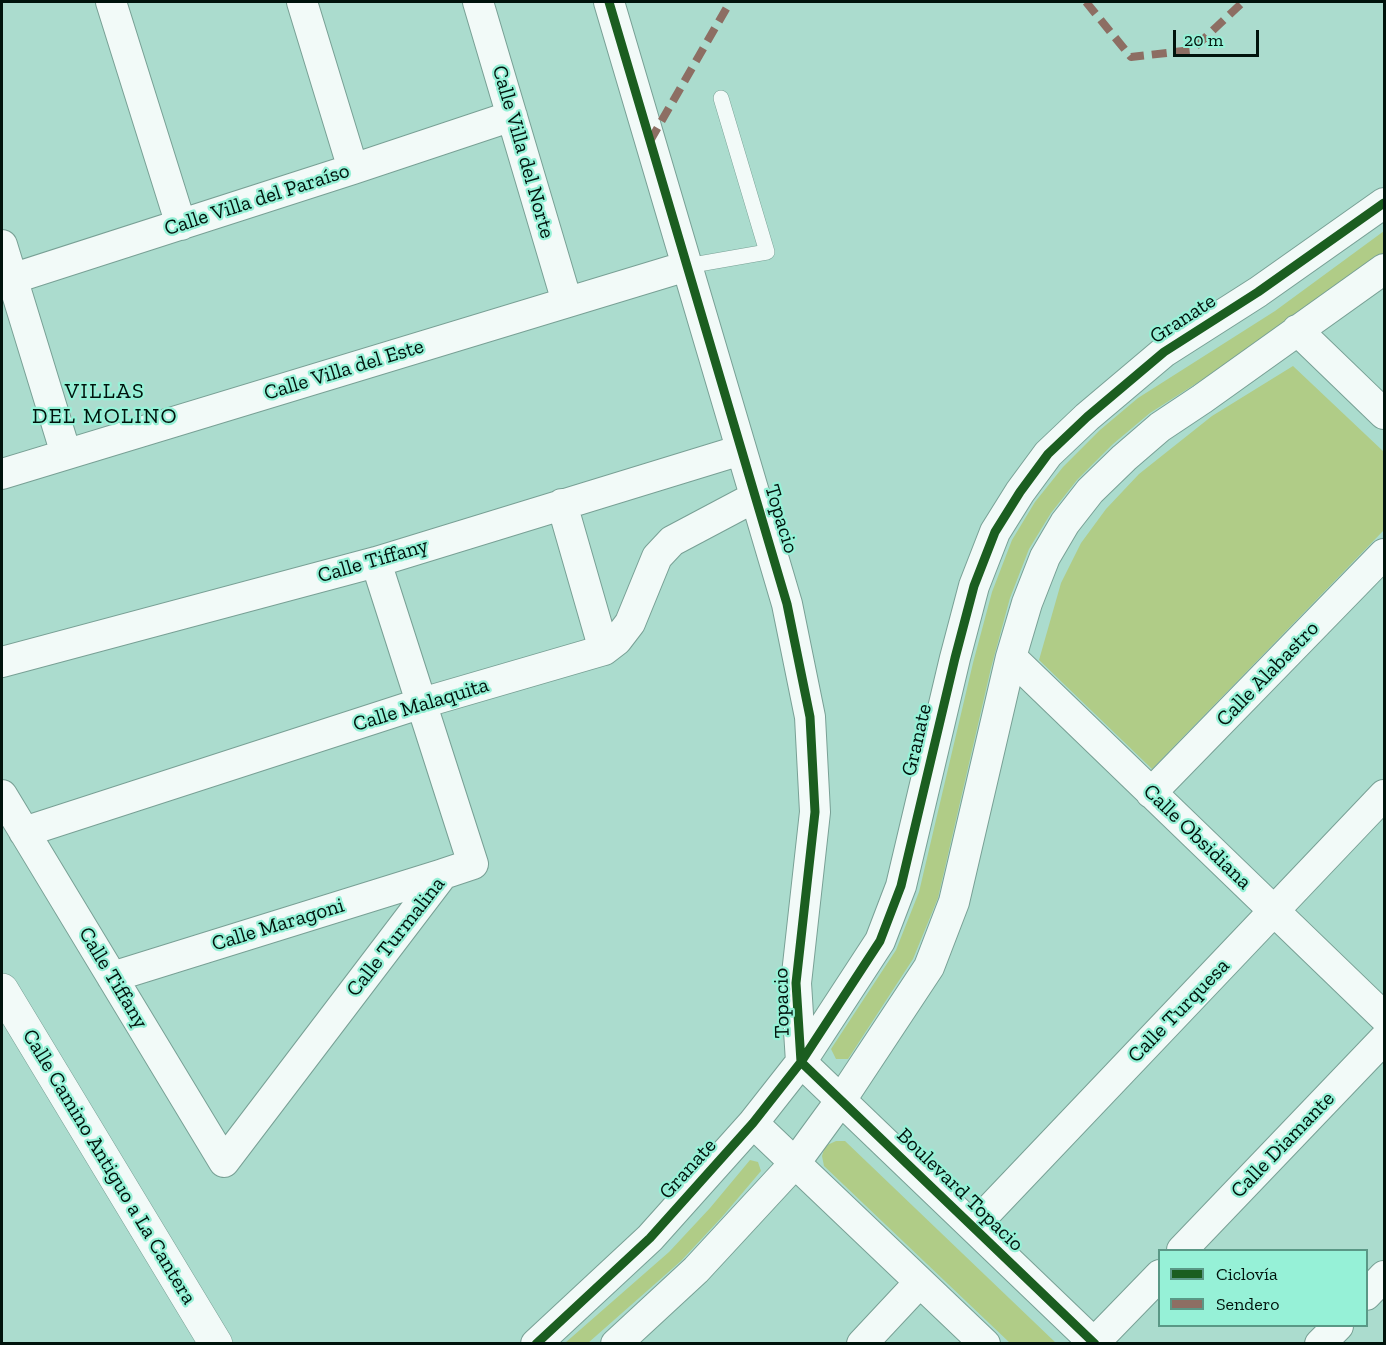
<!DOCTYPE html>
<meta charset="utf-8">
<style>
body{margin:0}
#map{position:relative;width:1386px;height:1345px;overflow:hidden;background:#abdcce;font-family:"Zilla Slab",serif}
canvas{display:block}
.frame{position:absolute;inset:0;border:3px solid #00130c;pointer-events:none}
.legend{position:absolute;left:1158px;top:1249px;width:210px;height:78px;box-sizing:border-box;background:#96f1d7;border:2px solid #5a9886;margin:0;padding:8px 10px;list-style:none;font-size:18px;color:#00130c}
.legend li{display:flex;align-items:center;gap:12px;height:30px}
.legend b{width:30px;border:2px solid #5a9886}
.scale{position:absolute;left:1173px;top:30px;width:86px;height:27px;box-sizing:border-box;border:3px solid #00130c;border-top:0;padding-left:8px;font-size:18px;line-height:21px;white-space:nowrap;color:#00130c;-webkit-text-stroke:4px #96f1d7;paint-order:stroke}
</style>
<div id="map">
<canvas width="1386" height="1345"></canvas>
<div class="frame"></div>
<ul class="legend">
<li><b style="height:8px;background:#1b5e20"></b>Ciclovía</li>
<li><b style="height:8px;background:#8d6e63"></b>Sendero</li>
</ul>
<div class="scale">20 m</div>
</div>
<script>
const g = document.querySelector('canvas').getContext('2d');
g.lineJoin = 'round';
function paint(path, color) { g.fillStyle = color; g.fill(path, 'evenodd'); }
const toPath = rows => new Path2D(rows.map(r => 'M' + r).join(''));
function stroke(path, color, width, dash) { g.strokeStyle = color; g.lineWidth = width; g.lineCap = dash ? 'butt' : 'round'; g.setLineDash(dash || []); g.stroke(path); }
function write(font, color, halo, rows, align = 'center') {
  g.font = font + ' "Zilla Slab",serif'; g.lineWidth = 4.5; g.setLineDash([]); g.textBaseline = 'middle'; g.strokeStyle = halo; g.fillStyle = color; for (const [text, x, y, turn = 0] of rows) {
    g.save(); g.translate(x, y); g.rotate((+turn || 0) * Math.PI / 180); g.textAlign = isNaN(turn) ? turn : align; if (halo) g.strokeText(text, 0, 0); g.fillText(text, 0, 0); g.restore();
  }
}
const green = toPath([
 [1384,231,1384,255,1286,326,1150,413,1113,444,1077,480,1051,513,1029,549,1010,598,991,668,938,898,913,959,848,1059,836,1059,831,1049,896,950,919,892,973,663,992,592,1012,540,1035,502,1063,467,1100,430,1138,398,1275,311],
 [1293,366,1384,452,1384,530,1152,769,1039,660,1061,583,1081,543,1106,509,1139,474,1212,416],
 [836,1141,845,1141,1056,1343,1010,1343,824,1166,822,1156,825,1146],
 [750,1160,758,1162,761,1171,722,1217,681,1261,588,1343,565,1343,669,1252,710,1208]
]);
const lane = toPath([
 [687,266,767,252,721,98]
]);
const street = toPath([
 [111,2,181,225],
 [302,2,353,169],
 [478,2,567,302],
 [609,2,787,604,810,717,815,812,796,983,801,1062,1095,1344],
 [2,245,66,454],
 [2,282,353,169,512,116],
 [1297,330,1384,414],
 [2,474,687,266],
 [562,504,604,650],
 [1011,657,1384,1017],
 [2,662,376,562,741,450],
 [1151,793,1384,554],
 [2,795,224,1162,443,874,473,864,376,562],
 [24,832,422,703,604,650,617,640,630,623,657,557,672,541,755,497],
 [112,977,443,874],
 [753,1123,985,1344],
 [973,1227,1384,795],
 [1182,1250,1384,1039],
 [1366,1295,1384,1276],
 [1094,1343,1160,1275],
 [536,1344,650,1238,753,1123,801,1062,880,941,901,886,955,658,974,586,995,532,1020,492,1048,454,1087,417,1164,352,1258,292,1384,203],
 [616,1344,696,1270,795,1163,841,1100,929,967,954,902,1011,657,1027,603,1045,557,1065,523,1090,491,1124,458,1160,427,1202,399,1384,269],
 [862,1344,919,1283],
 [1320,1344,1338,1326]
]);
const secondary = toPath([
 [2,990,216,1344]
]);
const quiet = toPath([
 [1086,2,1131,57,1192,50,1243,2],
 [650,141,730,2]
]);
const cycleway = toPath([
 [609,2,787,604,810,717,815,812,796,983,801,1062,1095,1344],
 [536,1344,650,1238,753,1123,801,1062,880,941,901,886,955,658,974,586,995,532,1020,492,1048,454,1087,417,1164,352,1258,292,1384,203]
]);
const streetNames = [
 ["Calle Villa del Norte",523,152,74],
 ["Calle Villa del Paraíso",257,200,-18],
 ["Granate",1183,319,-33],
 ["Calle Villa del Este",344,370,-17],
 ["Topacio",781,519,73],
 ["Calle Tiffany",373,561,-16],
 ["Calle Alabastro",1268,674,-46],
 ["Calle Malaquita",421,705,-17],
 ["Granate",917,740,-77],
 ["Calle Obsidiana",1197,837,44],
 ["Calle Maragoni",278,925,-17],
 ["Calle Turmalina",396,937,-52],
 ["Calle Tiffany",113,978,59],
 ["Topacio",782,1003,-91],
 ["Calle Turquesa",1179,1011,-46],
 ["Calle Diamante",1283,1145,-46],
 ["Calle Camino Antiguo a La Cantera",109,1167,59],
 ["Granate",688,1169,-48],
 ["Boulevard Topacio",960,1190,44]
];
const neighbourhoodNames = [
 ["VILLAS",105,392],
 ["DEL MOLINO",105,417]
];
paint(green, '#b0cc87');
stroke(lane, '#78a095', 16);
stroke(street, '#78a095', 32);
stroke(secondary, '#78a095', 34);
stroke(lane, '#f2faf8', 15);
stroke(street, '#f2faf8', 30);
stroke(secondary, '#f2faf8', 33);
stroke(quiet, '#8d6e63', 8, [15, 8]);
stroke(cycleway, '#1b5e20', 9);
write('21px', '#00130c', '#96f1d7', streetNames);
g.letterSpacing = '1.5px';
write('22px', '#00130c', '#96f1d7', neighbourhoodNames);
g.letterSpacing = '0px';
</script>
